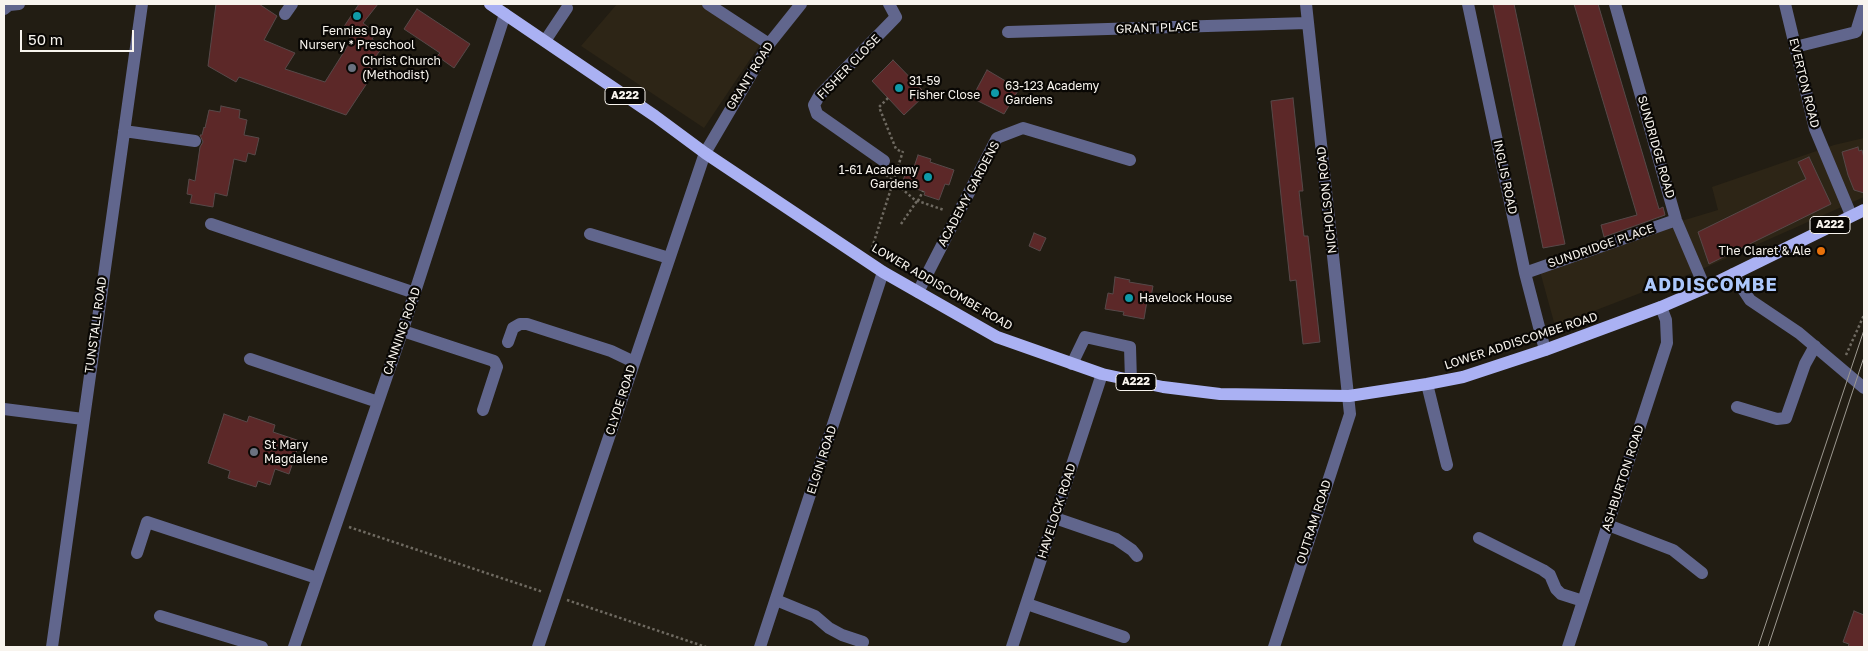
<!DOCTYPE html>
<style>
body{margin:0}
#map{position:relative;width:1868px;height:651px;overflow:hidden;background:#221d13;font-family:"Golos Text",sans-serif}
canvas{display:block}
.frame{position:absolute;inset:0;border:5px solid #f8f4ee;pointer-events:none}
.scale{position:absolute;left:20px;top:30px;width:114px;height:22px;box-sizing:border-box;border:2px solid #f8f4ee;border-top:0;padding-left:6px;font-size:15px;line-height:18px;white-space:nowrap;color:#f8f4ee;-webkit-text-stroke:4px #090704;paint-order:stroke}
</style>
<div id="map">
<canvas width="1868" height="651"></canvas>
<div class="frame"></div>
<div class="scale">50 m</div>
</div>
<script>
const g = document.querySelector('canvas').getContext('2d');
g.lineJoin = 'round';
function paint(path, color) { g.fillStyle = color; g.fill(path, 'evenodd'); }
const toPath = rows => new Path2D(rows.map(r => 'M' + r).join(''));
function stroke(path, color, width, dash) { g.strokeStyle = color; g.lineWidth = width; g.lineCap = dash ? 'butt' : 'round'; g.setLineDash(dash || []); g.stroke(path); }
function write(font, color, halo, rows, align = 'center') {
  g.font = font + ' "Golos Text",sans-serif'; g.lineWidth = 4.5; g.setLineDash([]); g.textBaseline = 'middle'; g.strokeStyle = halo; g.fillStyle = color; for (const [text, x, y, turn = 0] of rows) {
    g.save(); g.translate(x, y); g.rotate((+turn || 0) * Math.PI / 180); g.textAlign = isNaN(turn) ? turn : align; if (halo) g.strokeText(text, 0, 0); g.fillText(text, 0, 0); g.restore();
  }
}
const built = toPath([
 [617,4,703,4,761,43,704,128,581,46],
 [1864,138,1864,197,1700,270,1555,326,1538,264,1718,210,1712,187,1834,145]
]);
const building = toPath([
 [216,4,259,4,277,16,264,40,295,53,285,69,325,82,352,39,341,31,359,4,378,4,363,23,368,27,367,31,374,36,372,39,383,47,368,66,375,71,346,115,239,77,236,82,208,66,216,4],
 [1493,4,1514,4,1565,244,1543,248,1493,4],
 [1574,4,1598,4,1659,209,1663,207,1665,215,1604,237,1601,225,1637,215,1574,4],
 [417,9,470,44,454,68,437,56,440,53,404,29,417,9],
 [893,60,926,94,904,115,872,81,893,60],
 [987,70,1019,89,1004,114,972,98,987,70],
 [1293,98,1303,191,1299,191,1304,236,1308,236,1320,342,1303,344,1296,280,1290,281,1271,101,1293,98],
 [221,106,240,110,239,118,247,120,244,135,259,138,255,155,248,153,246,162,234,159,227,196,215,193,213,207,190,203,192,195,187,194,189,179,195,181,200,147,203,142,200,135,202,135,204,127,205,128,209,110,220,112,221,106],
 [1858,147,1859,151,1862,150,1864,158,1864,193,1854,190,1848,175,1842,152,1858,147],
 [918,155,931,159,930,162,954,170,949,185,945,184,939,200,924,195,925,192,902,184,907,168,913,170,918,155],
 [1809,157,1831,204,1709,264,1698,232,1806,179,1798,162,1809,157],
 [1034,233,1046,238,1040,251,1029,246,1034,233],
 [1115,277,1130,280,1129,282,1153,286,1150,302,1147,301,1144,319,1123,315,1124,312,1105,309,1108,293,1113,294,1115,277],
 [224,414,247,422,249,416,275,425,273,432,300,441,289,474,275,469,270,485,258,481,256,487,228,478,230,471,208,463,224,414],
 [1854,611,1864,615,1864,647,1848,647,1849,644,1843,642,1854,611]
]);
const path = toPath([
 [888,98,879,107,896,149,902,152],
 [886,175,915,200,944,210],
 [918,201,923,191],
 [901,224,917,201],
 [872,248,903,151],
 [1846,355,1864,315],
 [349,527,543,592],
 [567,600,706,647]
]);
const minor = toPath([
 [708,4,769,44],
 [1468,4,1525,273,1545,350],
 [1615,4,1676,220,1705,288],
 [1785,4,1815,129,1851,215],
 [4,9,9,5,19,4],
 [285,14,292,4],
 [1008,32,1307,23],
 [545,41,567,8],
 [1795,47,1856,32,1864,6],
 [124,131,195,141],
 [884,161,817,114,814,105,819,96,896,17,889,4],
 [211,224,415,293],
 [590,234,669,258],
 [1525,273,1676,220],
 [1733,274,1750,300,1799,333,1864,388],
 [918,292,997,138,1023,128,1130,160],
 [403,331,494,361,497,367,483,410],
 [508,342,513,328,520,324,527,324,611,351,634,362],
 [250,359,378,402],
 [1072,364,1085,337,1130,347,1131,381],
 [1427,384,1447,465],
 [1737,407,1777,419,1786,418,1805,364,1815,346],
 [4,409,83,419],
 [1055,518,1116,539,1132,550,1137,556],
 [1608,525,1673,550,1702,573],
 [1479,538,1543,570,1550,575,1556,589,1561,594,1583,601],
 [137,553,147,522,317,578],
 [776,600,815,616,829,628,842,635,863,642],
 [1027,604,1124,637],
 [160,616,262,647],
 [52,647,142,4],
 [294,647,401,335,505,14],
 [538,647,705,153,769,44,801,4],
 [760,647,883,272],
 [1012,647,1102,374],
 [1274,647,1350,414,1306,4],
 [1568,647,1667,343,1666,320,1661,307]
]);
const major = toPath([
 [490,4,655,116,705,153,883,272,918,292,997,337,1102,374,1163,387,1220,394,1349,396,1427,384,1463,377,1545,350,1661,307,1705,288,1864,210]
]);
const tram = toPath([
 [1758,647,1864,330],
 [1768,647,1864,357]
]);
const markers = [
 [357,16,5,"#0f9aa8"],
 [352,68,5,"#6b7280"],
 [899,88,5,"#0f9aa8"],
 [995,93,5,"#0f9aa8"],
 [928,177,5,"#0f9aa8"],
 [1821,251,5,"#e8710a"],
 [1129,298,5,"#0f9aa8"],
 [254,452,5,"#6b7280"]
];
const shields = [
 [625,96,40],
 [1830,225,40],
 [1136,382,40]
];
const shieldNames = [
 ["A222",625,96],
 ["A222",1830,225],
 ["A222",1136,382]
];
const streetNames = [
 ["GRANT PLACE",1157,28,-2],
 ["FISHER CLOSE",849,67,-46],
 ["GRANT ROAD",750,76,-58],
 ["EVERTON ROAD",1804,83,76],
 ["SUNDRIDGE ROAD",1656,147,74],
 ["INGLIS ROAD",1505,177,78],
 ["ACADEMY GARDENS",969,194,-62],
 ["NICHOLSON ROAD",1327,200,-96],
 ["SUNDRIDGE PLACE",1601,246,-19],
 ["LOWER ADDISCOMBE ROAD",942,287,30],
 ["TUNSTALL ROAD",96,325,-82],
 ["CANNING ROAD",402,331,-71],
 ["LOWER ADDISCOMBE ROAD",1521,341,-18],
 ["CLYDE ROAD",621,400,-72],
 ["ELGIN ROAD",822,460,-72],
 ["ASHBURTON ROAD",1623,478,-72],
 ["HAVELOCK ROAD",1057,511,-72],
 ["OUTRAM ROAD",1314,522,-72]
];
const poiNames = [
 ["Fennies Day",357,31,"center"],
 ["Nursery * Preschool",357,45,"center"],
 ["Christ Church",362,61],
 ["(Methodist)",362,75],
 ["31-59",909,81],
 ["Fisher Close",909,95],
 ["63-123 Academy",1005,86],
 ["Gardens",1005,100],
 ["1-61 Academy",918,170,"right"],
 ["Gardens",918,184,"right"],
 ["The Claret & Ale",1811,251,"right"],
 ["Havelock House",1139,298],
 ["St Mary",264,445],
 ["Magdalene",264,459]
];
const districtNames = [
 ["ADDISCOMBE",1711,285]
];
paint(built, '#2d2516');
paint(building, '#5c2828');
stroke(building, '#574949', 1);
stroke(path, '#6f6a61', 2.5, [2.5, 2.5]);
stroke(minor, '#61668d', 12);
stroke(major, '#aab1f3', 12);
stroke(tram, '#9d9991', 1);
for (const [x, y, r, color] of markers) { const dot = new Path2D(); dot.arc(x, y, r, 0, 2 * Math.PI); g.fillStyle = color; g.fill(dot); stroke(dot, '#090704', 2); }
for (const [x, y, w] of shields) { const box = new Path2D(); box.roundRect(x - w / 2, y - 8.5, w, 17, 4); g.fillStyle = '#090704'; g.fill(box); stroke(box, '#f8f4ee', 1); }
write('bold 11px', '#f8f4ee', null, shieldNames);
write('12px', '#f8f4ee', '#090704', streetNames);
write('12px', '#f8f4ee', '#090704', poiNames, 'left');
g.letterSpacing = '1px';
write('bold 18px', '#acc8fc', '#090704', districtNames);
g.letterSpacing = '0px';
</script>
